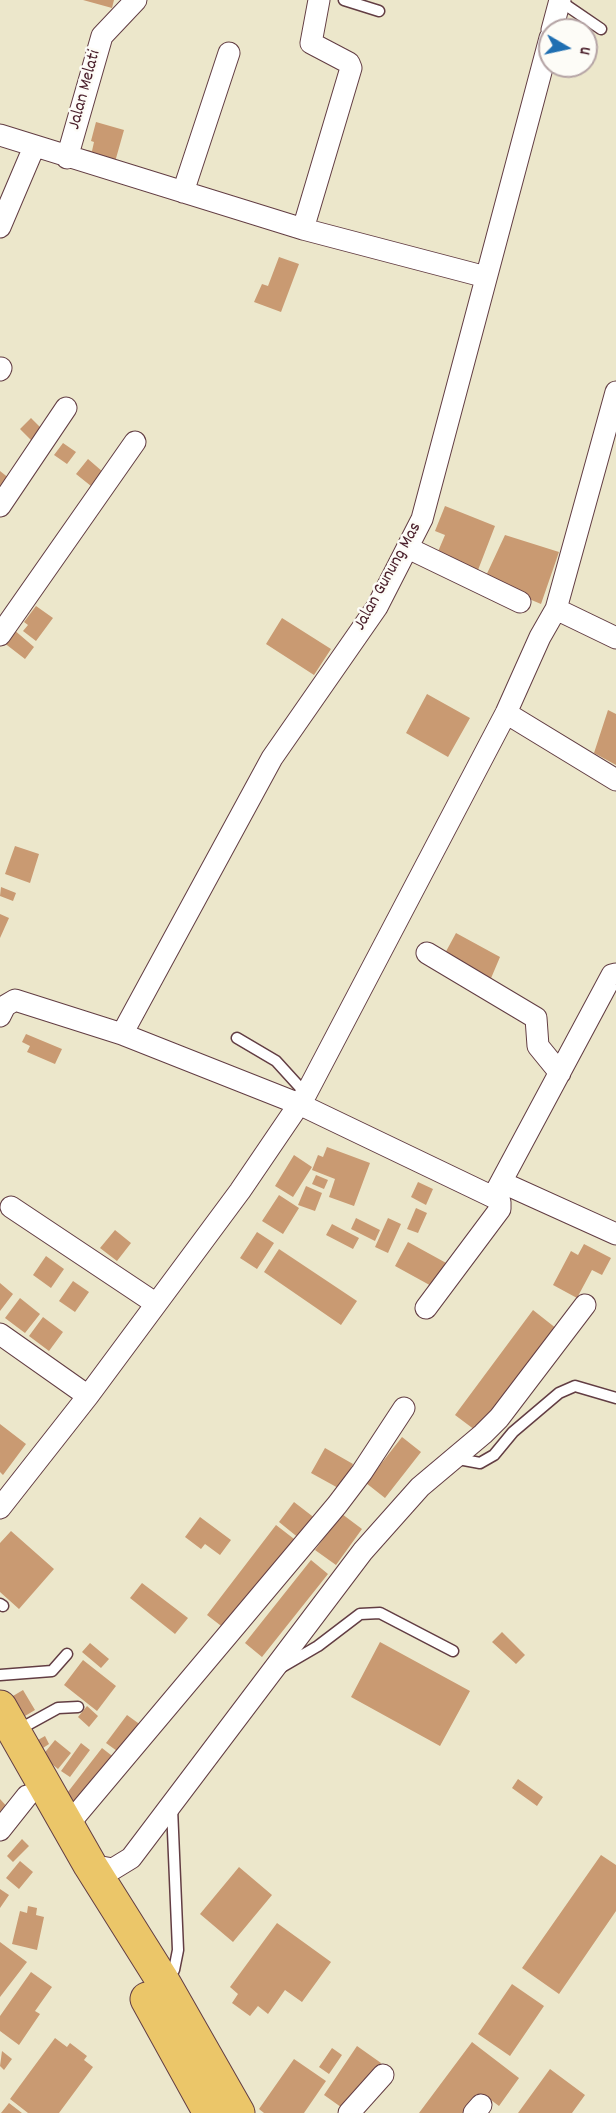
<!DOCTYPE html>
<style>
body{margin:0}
#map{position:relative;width:616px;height:2113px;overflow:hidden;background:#ece7cb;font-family:Dekko,sans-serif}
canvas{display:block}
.north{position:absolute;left:538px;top:18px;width:60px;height:60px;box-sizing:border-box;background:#fdfcf7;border:2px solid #b5a4a5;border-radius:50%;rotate:99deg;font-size:16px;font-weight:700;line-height:24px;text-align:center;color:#4a1f2b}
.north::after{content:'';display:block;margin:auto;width:21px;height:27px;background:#1f6fb2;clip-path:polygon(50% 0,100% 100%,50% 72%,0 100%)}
</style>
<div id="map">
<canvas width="616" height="2113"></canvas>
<div class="north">U</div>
</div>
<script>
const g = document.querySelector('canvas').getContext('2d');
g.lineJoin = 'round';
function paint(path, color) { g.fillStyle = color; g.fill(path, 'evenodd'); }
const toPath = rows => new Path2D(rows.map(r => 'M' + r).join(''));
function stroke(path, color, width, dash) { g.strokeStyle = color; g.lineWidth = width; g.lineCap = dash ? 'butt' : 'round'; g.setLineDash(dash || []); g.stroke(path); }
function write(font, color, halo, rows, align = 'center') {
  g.font = font + ' Dekko,sans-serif'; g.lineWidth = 5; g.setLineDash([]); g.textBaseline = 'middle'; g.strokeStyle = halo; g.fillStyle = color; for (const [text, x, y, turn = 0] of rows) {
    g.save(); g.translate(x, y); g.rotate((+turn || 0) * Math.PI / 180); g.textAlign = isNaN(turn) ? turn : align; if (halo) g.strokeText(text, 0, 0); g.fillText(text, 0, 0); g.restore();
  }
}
const building = toPath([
 [83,0,114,0,112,8],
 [96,122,124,130,113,169,84,161,87,150,92,151,94,142,91,141],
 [279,257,299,264,281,312,254,302,262,284,268,286],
 [31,418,45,432,34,443,20,429],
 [63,443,76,452,67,464,54,455],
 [88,459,103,472,91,486,76,474],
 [0,471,10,479,0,492],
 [445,506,495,526,478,570,437,554,445,535,435,531],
 [505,535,559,552,541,604,484,580],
 [36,606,53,618,36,641,23,631,28,625,24,622],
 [282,618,331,649,314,675,266,644],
 [13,629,34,647,25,659,3,642],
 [427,694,470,718,448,757,406,733],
 [608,710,616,714,616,765,594,753],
 [15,846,39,854,30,883,5,874],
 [1,887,16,893,13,901,0,896],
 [0,914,9,918,0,938],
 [456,933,500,957,489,983,443,957],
 [26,1034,62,1049,55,1064,27,1052,30,1046,22,1042],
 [327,1147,370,1163,354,1206,329,1197,335,1179,312,1170,318,1155,323,1157],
 [294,1155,312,1167,293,1197,275,1186],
 [316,1175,328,1180,324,1189,312,1184],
 [418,1182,433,1189,426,1205,411,1197],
 [306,1186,322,1193,315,1211,298,1205],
 [279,1195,299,1208,283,1234,262,1221],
 [416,1208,427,1213,418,1233,407,1229],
 [356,1218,380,1230,375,1241,351,1229],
 [388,1218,401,1224,388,1253,375,1247],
 [332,1224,359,1238,353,1249,326,1235],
 [115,1230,131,1243,117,1261,100,1248],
 [257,1232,274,1243,257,1269,240,1258],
 [408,1242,448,1264,435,1288,395,1266],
 [584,1244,611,1258,602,1275,592,1270,577,1298,553,1285,571,1251,578,1255],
 [279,1249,357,1301,341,1325,264,1272],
 [46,1256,64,1269,51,1288,33,1275],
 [73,1281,89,1292,75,1312,59,1301],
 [0,1283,13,1294,0,1311],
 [20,1298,40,1314,25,1333,5,1318],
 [533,1310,557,1329,479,1433,455,1415],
 [43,1317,63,1332,49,1351,29,1336],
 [0,1424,26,1444,3,1475,0,1472],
 [402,1437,421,1452,385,1498,366,1483],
 [325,1448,353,1464,340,1489,311,1473],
 [294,1502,316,1519,300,1539,279,1522],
 [342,1514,362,1529,336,1565,315,1550],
 [200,1517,231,1540,220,1555,205,1544,201,1549,185,1537],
 [276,1525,298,1542,229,1632,207,1615],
 [11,1531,54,1569,19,1609,0,1592,0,1543],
 [311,1560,328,1574,262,1657,245,1643],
 [142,1583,188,1618,175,1634,130,1598],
 [502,1632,525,1655,516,1664,492,1642],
 [380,1642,470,1691,440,1746,351,1697],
 [90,1643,109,1659,101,1668,82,1652],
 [83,1660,116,1686,97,1711,64,1685],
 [23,1690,35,1710,25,1716,13,1696],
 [87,1706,98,1716,89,1727,78,1717],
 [127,1715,145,1728,124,1756,106,1743],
 [45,1736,49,1744,43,1748,38,1740],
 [55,1740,71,1753,58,1769,42,1756],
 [81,1743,90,1750,70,1777,61,1771],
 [102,1748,116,1759,79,1809,64,1797],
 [518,1779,543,1797,537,1806,512,1788],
 [0,1799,10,1810,0,1820],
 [22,1839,29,1846,13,1862,7,1856],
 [601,1855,616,1865,616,1911,559,1994,522,1968],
 [20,1861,33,1872,19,1889,6,1878],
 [239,1867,272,1895,233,1942,200,1914],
 [0,1889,9,1895,0,1908],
 [28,1906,37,1908,36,1915,44,1917,37,1950,12,1944,20,1911,27,1913],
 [277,1923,331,1962,302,2002,285,1990,268,2014,258,2006,250,2016,232,2003,238,1994,230,1987],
 [0,1942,27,1962,0,1997],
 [31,1972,52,1987,35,2011,40,2014,19,2045,0,2031,0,2016],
 [512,1984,544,2006,510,2056,478,2034],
 [55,2038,67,2047,70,2043,87,2056,84,2060,93,2067,59,2113,28,2113,10,2099],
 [472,2042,519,2078,499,2106,483,2094,468,2113,419,2113],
 [357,2046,381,2063,348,2112,324,2095],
 [332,2048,342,2055,329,2074,319,2067],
 [2,2051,12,2059,4,2070,0,2066],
 [294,2059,326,2081,304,2113,264,2113,259,2109],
 [550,2069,585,2095,572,2113,518,2113],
 [9,2103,22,2113,1,2113]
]);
const service = toPath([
 [344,0,379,11],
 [560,1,601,29],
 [237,1038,276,1061,306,1094],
 [453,1458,480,1463,494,1455,513,1432,559,1393,575,1386,616,1398],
 [0,1604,3,1606],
 [282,1667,318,1646,360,1614,380,1613,453,1651],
 [0,1675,52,1671,67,1654],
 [18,1730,58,1708,78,1707],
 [165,1975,174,1970,178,1950,172,1808]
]);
const minor = toPath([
 [552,30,560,0],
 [0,135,303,229,486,277],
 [67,158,102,36,136,0],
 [183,192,229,53],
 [0,227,34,147],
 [303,229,351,68,349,63,311,43,319,0],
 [0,370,1,368],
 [0,506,66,408],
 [408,548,520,602],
 [556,609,616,392],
 [0,635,135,442],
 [506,713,616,780],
 [427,953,536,1018,538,1046,560,1073],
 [0,1016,5,1006,15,1000,122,1034,299,1104,493,1197,500,1202,500,1209,426,1308],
 [122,1034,272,758,377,607,422,519,550,38],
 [501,1182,616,1234],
 [493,1197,612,975,616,974],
 [11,1207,155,1303],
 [0,1334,88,1396],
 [0,1508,88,1396,240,1191,306,1094,506,713,540,637,556,609,616,638],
 [67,1826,337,1505,362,1472,404,1408],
 [0,1830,27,1796],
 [90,1865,113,1869,131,1858,363,1551,420,1487,483,1434,499,1418,585,1305],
 [349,2113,383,2075],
 [474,2113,481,2105]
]);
const primary = toPath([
 [0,1707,90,1865,161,1978,238,2113],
 [147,1999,210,2113]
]);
const streetNames = [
 ["Jalan Melati",86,90,-75],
 ["Jalan Gunung Mas",389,577,-61]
];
paint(building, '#c99a72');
stroke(service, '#623d43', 13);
stroke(minor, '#623d43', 23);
stroke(primary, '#623d43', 35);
stroke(service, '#fff', 10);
stroke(minor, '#fff', 21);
stroke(primary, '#ebc669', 33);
write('18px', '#4a1f2b', '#fdfcf7', streetNames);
</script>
